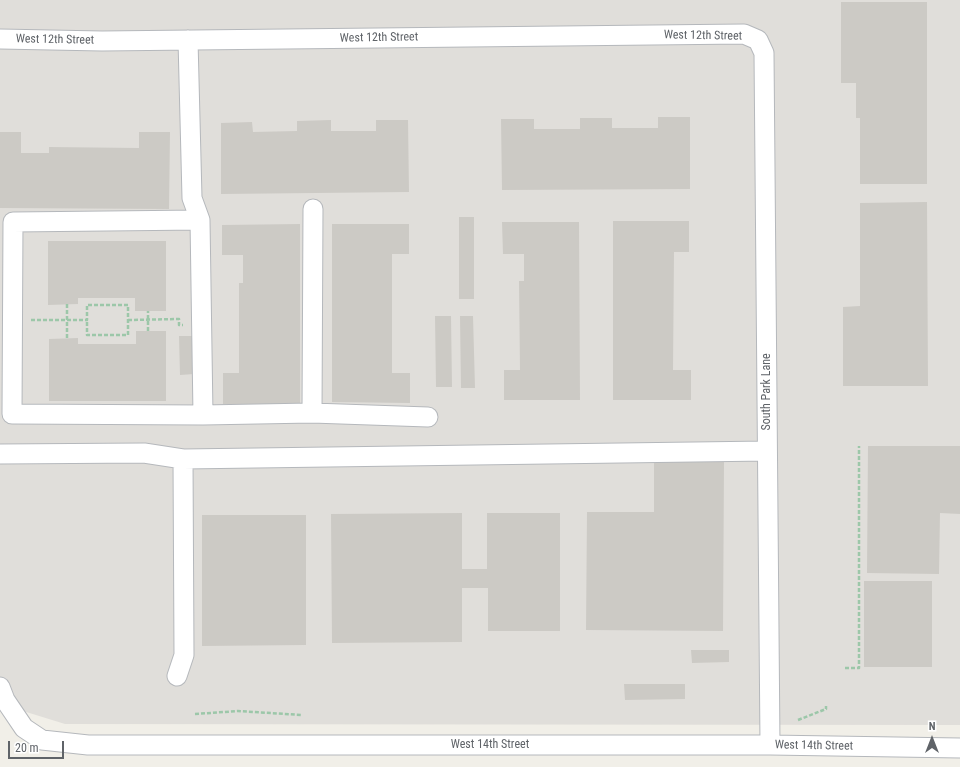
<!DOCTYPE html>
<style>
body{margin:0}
#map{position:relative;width:960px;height:767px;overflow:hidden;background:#f1efe8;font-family:"Roboto Condensed",sans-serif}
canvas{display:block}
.north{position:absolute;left:912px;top:719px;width:40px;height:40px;-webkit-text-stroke:3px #fff;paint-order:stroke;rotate:0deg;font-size:11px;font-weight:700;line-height:16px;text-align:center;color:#5f6368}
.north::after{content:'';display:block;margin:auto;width:14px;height:18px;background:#5f6368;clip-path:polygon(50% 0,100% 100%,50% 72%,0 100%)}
.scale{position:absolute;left:8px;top:741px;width:56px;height:18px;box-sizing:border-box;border:2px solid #5f6368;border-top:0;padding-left:5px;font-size:12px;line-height:14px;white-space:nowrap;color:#5f6368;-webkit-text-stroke:3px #fff;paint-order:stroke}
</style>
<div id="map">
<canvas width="960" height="767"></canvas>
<div class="north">N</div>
<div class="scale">20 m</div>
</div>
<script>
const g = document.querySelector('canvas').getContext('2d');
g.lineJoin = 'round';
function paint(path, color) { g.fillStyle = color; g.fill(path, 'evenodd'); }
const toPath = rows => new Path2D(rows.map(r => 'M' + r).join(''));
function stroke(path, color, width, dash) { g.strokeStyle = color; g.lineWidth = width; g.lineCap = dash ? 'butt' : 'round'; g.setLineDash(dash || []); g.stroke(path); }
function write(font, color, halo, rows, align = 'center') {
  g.font = font + ' "Roboto Condensed",sans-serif'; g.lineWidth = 4; g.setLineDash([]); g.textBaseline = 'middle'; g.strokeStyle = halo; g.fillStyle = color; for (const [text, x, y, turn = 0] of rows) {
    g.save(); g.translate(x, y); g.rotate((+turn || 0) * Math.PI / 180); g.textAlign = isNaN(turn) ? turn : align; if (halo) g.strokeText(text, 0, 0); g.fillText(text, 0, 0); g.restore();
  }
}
const industrial = toPath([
 [0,0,960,0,960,725,65,724,23,711,0,679]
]);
const building = toPath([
 [841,2,927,2,927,184,860,184,860,118,856,118,856,83,841,83],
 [658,117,690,117,690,189,502,190,501,119,534,119,534,129,580,129,580,118,612,118,612,128,658,128],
 [331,120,331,131,376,131,376,120,408,120,409,192,221,194,221,123,252,122,253,132,297,131,297,121],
 [0,132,21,132,21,153,49,153,49,147,139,148,139,132,170,132,169,209,0,208],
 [927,202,928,386,843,386,843,307,860,306,860,203],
 [459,217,474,217,474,299,459,299],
 [613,221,689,221,689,252,674,252,673,370,691,370,691,400,613,400],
 [502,222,579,222,580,400,504,400,504,370,520,370,519,281,524,281,524,254,503,254],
 [300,224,300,404,223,404,223,373,239,373,239,283,243,283,243,255,222,255,222,225],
 [332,224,409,224,409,254,392,254,392,373,410,373,410,403,332,402],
 [48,241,166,241,166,311,135,311,135,298,78,298,78,304,48,305],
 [435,316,451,316,452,387,436,387],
 [460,316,473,316,475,388,461,388],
 [136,331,166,331,166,401,49,401,49,339,78,338,78,344,136,344],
 [179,336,194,336,194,374,180,375],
 [868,446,960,446,960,514,940,513,939,574,867,573],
 [654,461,724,462,723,631,586,630,587,512,654,512],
 [462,513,462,569,487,569,487,513,560,513,560,631,488,631,488,588,462,588,462,642,332,643,331,514],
 [202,515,306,515,306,645,202,646],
 [864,581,932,581,932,667,864,667],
 [691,650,729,650,729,662,692,663],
 [624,684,685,684,685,699,625,700]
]);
const path = toPath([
 [67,304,67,338],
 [31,320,87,320,87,305,128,305,128,335,87,335,87,320],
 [128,320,179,319,179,325,183,325],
 [148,331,148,311],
 [845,668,859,668,859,446],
 [195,714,238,711,301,715],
 [798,720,826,709,826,706]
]);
const minor = toPath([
 [0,39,102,41,744,34,758,40,764,53,770,745],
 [188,40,192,198,200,220,203,415,12,414,13,222,200,220],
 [312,413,313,209],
 [203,415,312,413,428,417],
 [0,454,144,453,183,459,767,451],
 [177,676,184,655,183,459],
 [0,687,5,700,24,728,42,740,88,745,770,745,960,748]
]);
const streetNames = [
 ["West 12th Street",703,36,1],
 ["West 12th Street",379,38,-1],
 ["West 12th Street",55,40,1],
 ["South Park Lane",767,392,-90],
 ["West 14th Street",490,745],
 ["West 14th Street",814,746,1]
];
paint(industrial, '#e0deda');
paint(building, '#cccac5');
stroke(minor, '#b5b8bc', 21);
stroke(path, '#9cc7a9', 2.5, [4, 2]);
stroke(minor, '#fff', 19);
write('12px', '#5f6368', '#fff', streetNames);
</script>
